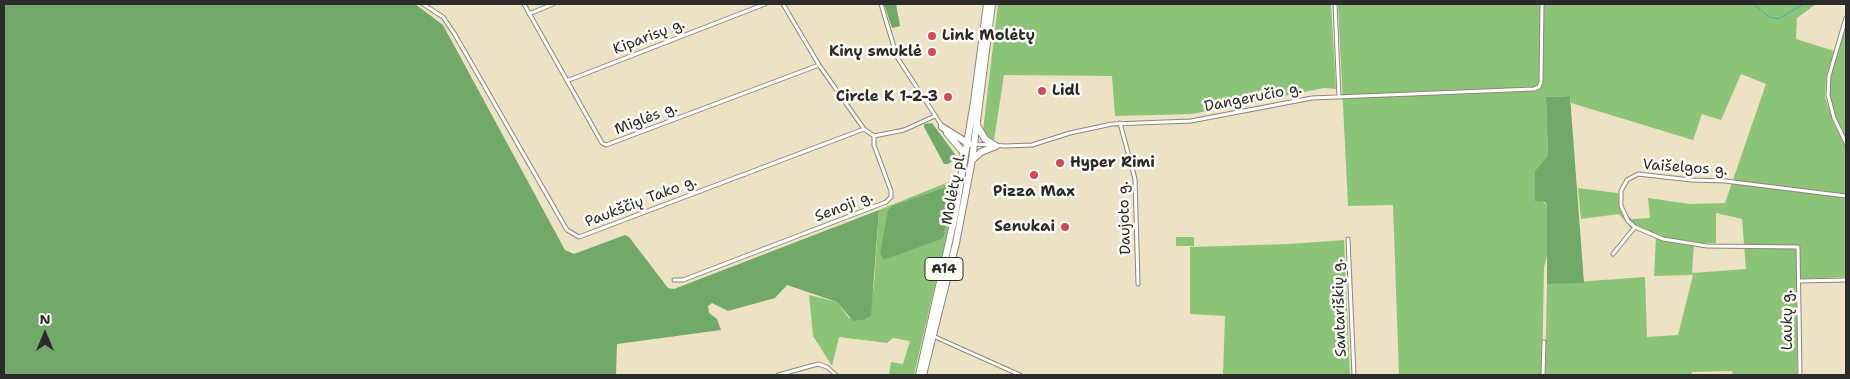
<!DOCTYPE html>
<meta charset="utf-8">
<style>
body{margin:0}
#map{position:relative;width:1850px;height:379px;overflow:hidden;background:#ede2c3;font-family:"Shantell Sans",sans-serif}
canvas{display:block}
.frame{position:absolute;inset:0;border:5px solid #2b2b2b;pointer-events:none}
.north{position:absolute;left:20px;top:309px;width:50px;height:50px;-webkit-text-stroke:4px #fdfcf7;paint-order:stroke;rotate:0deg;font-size:14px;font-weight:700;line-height:20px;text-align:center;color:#2b2b2b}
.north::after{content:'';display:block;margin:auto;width:18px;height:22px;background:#2b2b2b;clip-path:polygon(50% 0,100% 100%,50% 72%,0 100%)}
</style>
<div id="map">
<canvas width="1850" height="379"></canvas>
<div class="frame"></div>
<div class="north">N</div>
</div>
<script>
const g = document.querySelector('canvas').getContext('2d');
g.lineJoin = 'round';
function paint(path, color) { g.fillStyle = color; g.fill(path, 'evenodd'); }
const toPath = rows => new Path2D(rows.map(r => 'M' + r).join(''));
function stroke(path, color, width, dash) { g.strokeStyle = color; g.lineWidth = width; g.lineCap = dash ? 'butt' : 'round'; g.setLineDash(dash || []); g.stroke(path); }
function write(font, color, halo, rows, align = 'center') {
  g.font = font + ' "Shantell Sans",sans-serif'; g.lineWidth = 5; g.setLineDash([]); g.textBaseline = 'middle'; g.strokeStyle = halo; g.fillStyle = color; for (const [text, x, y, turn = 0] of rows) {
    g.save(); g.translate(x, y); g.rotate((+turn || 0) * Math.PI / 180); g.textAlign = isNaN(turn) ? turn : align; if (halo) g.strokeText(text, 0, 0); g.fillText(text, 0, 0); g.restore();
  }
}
const green = toPath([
 [998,4,1331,4,1336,89,1324,88,1192,114,1115,116,1112,76,1004,75,994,140,988,138,983,131],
 [1338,4,1816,4,1797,18,1796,39,1834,51,1826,78,1825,97,1833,122,1846,146,1846,277,1797,279,1797,375,1733,375,1732,371,1692,372,1691,375,1545,375,1547,284,1645,277,1647,337,1678,335,1693,275,1654,276,1656,237,1631,228,1619,214,1581,219,1578,188,1618,193,1620,209,1632,219,1650,218,1648,198,1690,204,1725,203,1766,84,1741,74,1721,120,1702,114,1693,140,1571,103,1570,96,1546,97,1548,156,1543,202,1547,205,1547,256,1544,267,1542,375,1399,375,1393,205,1348,206],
 [1716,213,1742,219,1746,269,1692,273,1694,243,1716,243],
 [1846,26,1846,139,1832,109,1829,92,1831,76],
 [956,179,948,229,914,375,889,375,891,362,903,364,910,341,893,338,887,343,839,337,832,366,813,336,809,295,837,302,849,318,857,321,868,318,874,286,879,210],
 [1176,237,1194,237,1194,246,1176,246],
 [1344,240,1350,375,1223,375,1225,316,1190,314,1190,247,1289,244]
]);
const forest = toPath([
 [4,4,415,4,443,25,565,250,574,254,625,235,629,237,668,288,674,289,879,210,871,316,864,320,853,321,837,302,787,285,775,298,728,311,712,303,708,306,709,313,717,319,721,330,617,344,616,375,4,375],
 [884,4,896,4,900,26,892,28],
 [1570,96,1584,283,1547,284,1547,205,1545,202,1535,201,1535,171,1548,156,1546,97],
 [932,123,955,154,954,160,948,164,944,164,924,127,924,124],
 [946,187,951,191,944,236,941,239,884,260,880,254,888,210,892,206]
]);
const stream = toPath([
 [1754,4,1769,17,1779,19,1803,4]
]);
const street = toPath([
 [423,4,443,17,454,33,567,230,579,237,864,129],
 [524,4,602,143,606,145,819,65],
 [783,4,819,65,864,129,874,136],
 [881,4,897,57,942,126],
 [1335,4,1339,97],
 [529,14,553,4],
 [1846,18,1829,76,1828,95,1834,118,1846,143],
 [569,80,765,4],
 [1120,123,1135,179,1138,284],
 [874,136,904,130,935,116],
 [975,144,1005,146,1032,145,1070,133,1112,124,1191,121,1312,98,1534,89,1539,87,1541,82,1542,4],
 [1348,239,1354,375],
 [1613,254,1635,227],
 [674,280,683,280,886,202,891,197,891,191,874,145,874,136],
 [1799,281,1846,280],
 [933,336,1020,375],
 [778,375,818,364,827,367,836,375],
 [1543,375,1544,342],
 [1800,375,1798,247,1707,246,1663,239,1635,227,1628,221,1621,206,1621,191,1627,180,1638,174,1691,180,1725,181,1846,196]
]);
const highway = toPath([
 [942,127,969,144],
 [978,127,985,139,996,146],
 [947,133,963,152,964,157],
 [972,160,981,152,996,146],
 [919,375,955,215,974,102,987,4],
 [923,375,956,243,972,160,992,4]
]);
const markers = [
 [932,36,5,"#d1495b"],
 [932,52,5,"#d1495b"],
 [1042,91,5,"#d1495b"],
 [948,97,5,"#d1495b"],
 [1060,163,5,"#d1495b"],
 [1034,175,5,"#d1495b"],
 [1065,227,5,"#d1495b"]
];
const shields = [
 [944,269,38]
];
const shieldNames = [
 ["A14",944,269]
];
const poiNames = [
 ["Link Molėtų",942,36],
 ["Kinų smuklė",922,52,"right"],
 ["Lidl",1052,91],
 ["Circle K 1-2-3",938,97,"right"],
 ["Hyper Rimi",1070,163],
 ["Pizza Max",1034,192,"center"],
 ["Senukai",1055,227,"right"]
];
const streetNames = [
 ["Kiparisų g.",649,37,-21],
 ["Dangeručio g.",1253,98,-11],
 ["Miglės g.",646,119,-21],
 ["Vaišelgos g.",1685,168,4],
 ["Molėtų pl.",954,189,-79],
 ["Paukščių Tako g.",641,202,-21],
 ["Senoji g.",844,207,-21],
 ["Daujoto g.",1125,218,-92],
 ["Santariškių g.",1340,308,-92],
 ["Laukų g.",1788,320,-90]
];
paint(green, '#8cc477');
paint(forest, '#71aa68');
stroke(stream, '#3dacba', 1);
stroke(street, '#8c8677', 5);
stroke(highway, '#8c8677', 8);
stroke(street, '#fff', 3);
stroke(highway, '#fff', 6);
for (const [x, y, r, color] of markers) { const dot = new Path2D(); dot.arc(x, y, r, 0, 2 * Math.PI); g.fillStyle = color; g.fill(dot); stroke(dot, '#fdfcf7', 2); }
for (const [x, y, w] of shields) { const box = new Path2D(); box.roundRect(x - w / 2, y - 11.5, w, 23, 4); g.fillStyle = '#fdfcf7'; g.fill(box); stroke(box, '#2b2b2b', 1); }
write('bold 14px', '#2b2b2b', null, shieldNames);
write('bold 15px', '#2b2b2b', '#fdfcf7', poiNames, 'left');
write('15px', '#2b2b2b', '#fdfcf7', streetNames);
</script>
